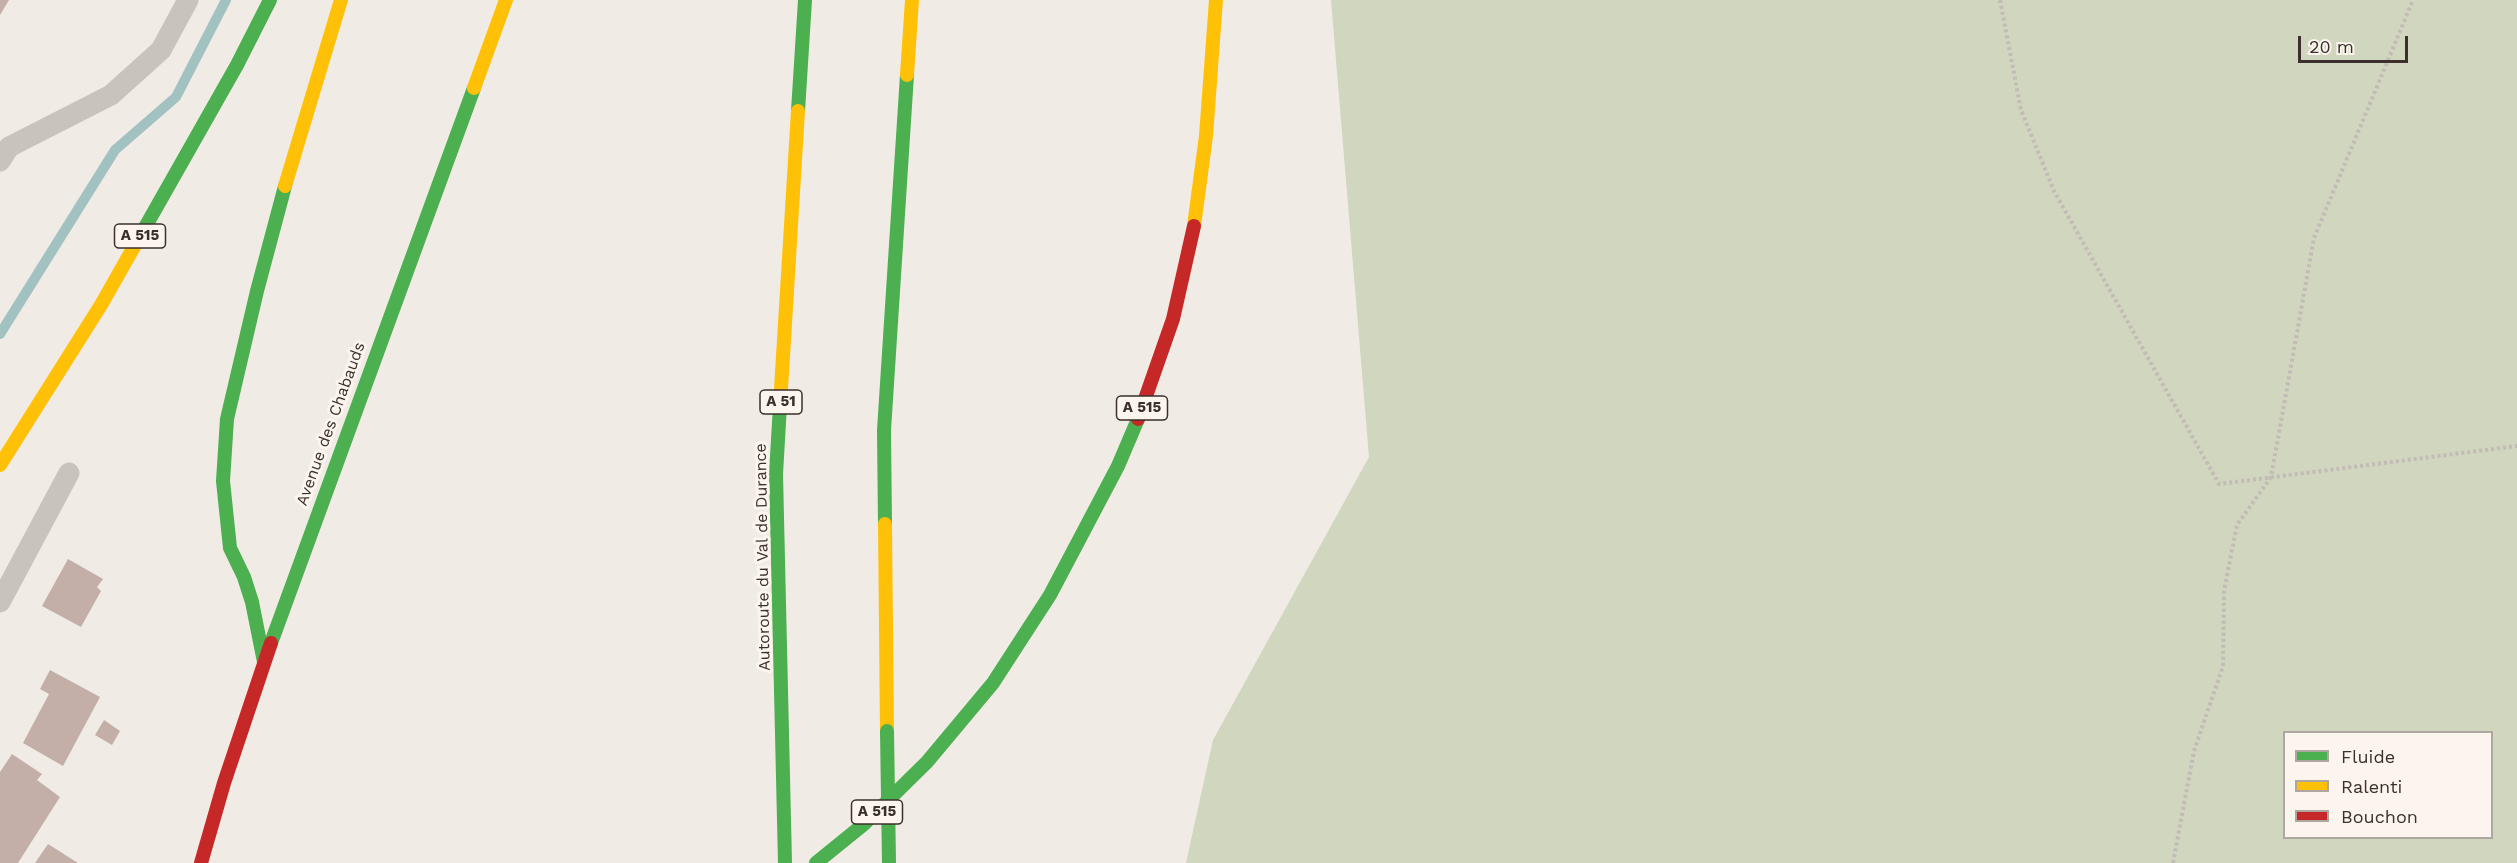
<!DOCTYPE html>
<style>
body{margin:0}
#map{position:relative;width:2517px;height:863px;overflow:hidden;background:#f0ebe5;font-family:"Work Sans",sans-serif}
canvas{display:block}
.legend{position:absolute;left:2283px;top:731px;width:210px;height:108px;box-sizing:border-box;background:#fbf5ee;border:2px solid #aea6a0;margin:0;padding:8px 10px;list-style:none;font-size:18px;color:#3b302b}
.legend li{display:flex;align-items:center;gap:12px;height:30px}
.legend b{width:30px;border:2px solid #aea6a0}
.scale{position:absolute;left:2298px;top:36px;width:110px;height:27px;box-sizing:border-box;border:3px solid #3b302b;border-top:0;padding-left:8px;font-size:18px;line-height:21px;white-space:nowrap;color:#3b302b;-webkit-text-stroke:4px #fbf5ee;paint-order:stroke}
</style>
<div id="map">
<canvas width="2517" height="863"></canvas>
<ul class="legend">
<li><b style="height:8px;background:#4caf50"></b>Fluide</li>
<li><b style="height:8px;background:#ffc107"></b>Ralenti</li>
<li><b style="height:8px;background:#c62828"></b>Bouchon</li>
</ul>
<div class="scale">20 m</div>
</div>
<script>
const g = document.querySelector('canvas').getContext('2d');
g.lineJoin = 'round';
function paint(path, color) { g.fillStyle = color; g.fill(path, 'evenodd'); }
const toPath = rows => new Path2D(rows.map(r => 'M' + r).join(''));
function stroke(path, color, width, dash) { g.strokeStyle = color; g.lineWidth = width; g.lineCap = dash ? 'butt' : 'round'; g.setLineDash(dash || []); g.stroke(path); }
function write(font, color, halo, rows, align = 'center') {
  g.font = font + ' "Work Sans",sans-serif'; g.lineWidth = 6; g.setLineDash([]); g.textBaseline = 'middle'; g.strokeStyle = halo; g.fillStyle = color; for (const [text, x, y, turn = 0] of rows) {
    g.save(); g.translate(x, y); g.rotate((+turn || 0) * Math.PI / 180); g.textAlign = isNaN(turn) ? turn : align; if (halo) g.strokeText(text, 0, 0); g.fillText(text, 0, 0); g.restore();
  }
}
const green = toPath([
 [1331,0,2517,0,2517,863,1186,863,1213,740,1369,457],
 [2284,732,2492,732,2492,838,2284,838]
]);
const stream = toPath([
 [0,334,115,150,176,97,226,0]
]);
const building = toPath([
 [0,0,9,0,0,15],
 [68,559,103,579,97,587,101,591,81,627,42,606],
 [50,670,100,697,63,766,23,743,49,694,40,689],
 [104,720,120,731,112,745,95,735],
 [12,754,42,774,37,780,60,797,18,863,0,863,0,772],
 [48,844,78,863,35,863]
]);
const path = toPath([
 [2000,0,2021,110,2054,191,2219,484,2517,446],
 [2173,863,2194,751,2223,666,2224,591,2237,525,2271,477,2314,238,2413,0]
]);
const lane = toPath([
 [0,161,9,147,111,95,161,50,188,0],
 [0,602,69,473]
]);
const fast = toPath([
 [798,111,805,0],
 [139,238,237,65,270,0],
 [780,405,776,474,785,863],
 [885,524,884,430,907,75],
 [271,643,474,88],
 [264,662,252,602,244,577,230,548,223,481,227,419,257,291,285,186],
 [816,863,864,824,927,762,993,683,1050,595,1118,466,1138,419]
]);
const slow = toPath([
 [907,75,912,0],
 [474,88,506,0],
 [285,186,341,0],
 [1194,226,1206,136,1216,0],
 [780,405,798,111],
 [0,465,101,305,139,238],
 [885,524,887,731]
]);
const jam = toPath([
 [1138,419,1173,319,1194,226],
 [201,863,224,783,271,643]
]);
const fastBridge = toPath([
 [887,731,889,863]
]);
const shields = [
 [140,236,51],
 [781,402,42],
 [1142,408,51],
 [877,812,51]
];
const shieldNames = [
 ["A 515",140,236],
 ["A 51",781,402],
 ["A 515",1142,408],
 ["A 515",877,812]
];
const streetNames = [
 ["Avenue des Chabauds",331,424,-70],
 ["Autoroute du Val de Durance",763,557,-91]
];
paint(green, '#d1d6bf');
stroke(stream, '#a1c2c1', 10);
paint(building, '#c3afa7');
stroke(path, '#c2bbb6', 4, [3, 3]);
stroke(lane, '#c9c3be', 21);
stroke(fast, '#4caf50', 14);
stroke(slow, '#ffc107', 14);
stroke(jam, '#c62828', 14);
stroke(fastBridge, '#4caf50', 14);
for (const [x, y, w] of shields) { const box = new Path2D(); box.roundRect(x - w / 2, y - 12, w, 24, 4.5); g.fillStyle = '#fbf5ee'; g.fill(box); stroke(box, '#3b302b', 1.5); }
write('bold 15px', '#3b302b', null, shieldNames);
write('16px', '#3b302b', '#fbf5ee', streetNames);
</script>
